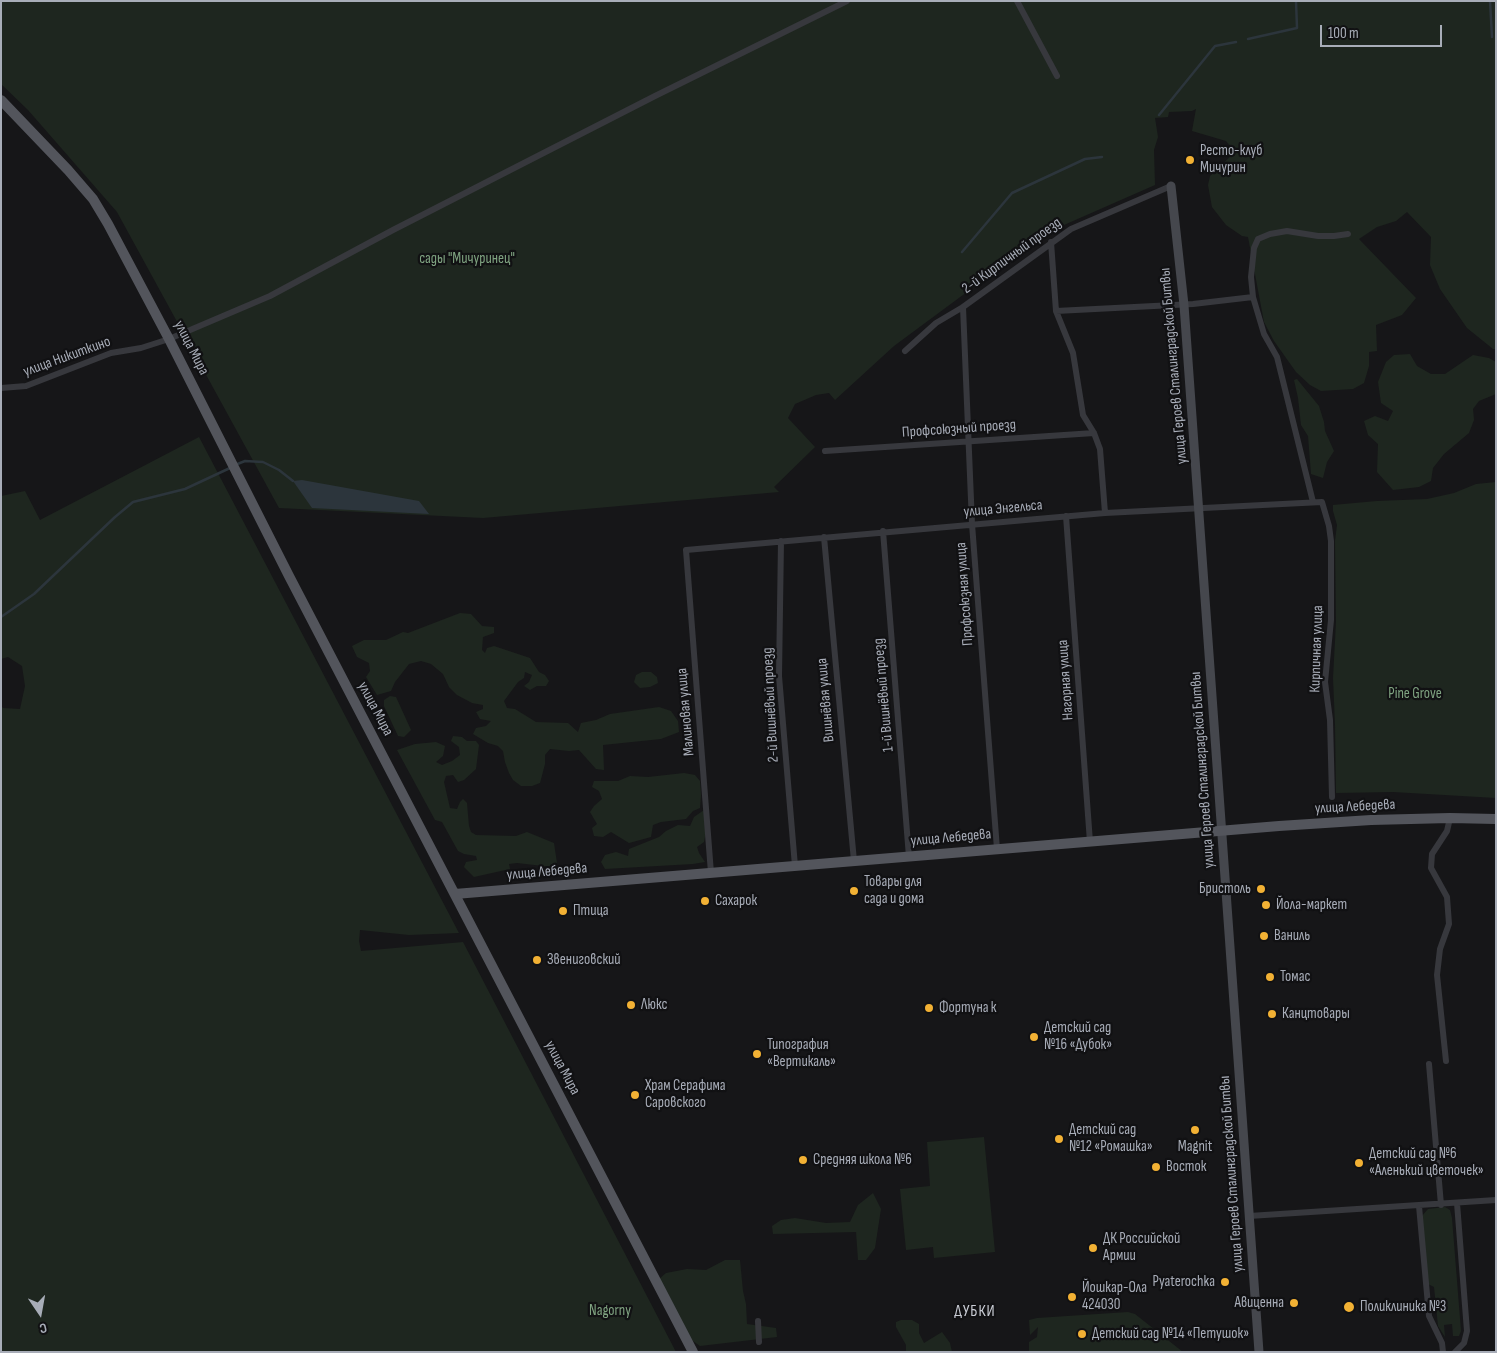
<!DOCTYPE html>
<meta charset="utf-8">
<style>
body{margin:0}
#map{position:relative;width:1497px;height:1353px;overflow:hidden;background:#161618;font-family:"Sofia Sans Condensed",sans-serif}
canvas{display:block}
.frame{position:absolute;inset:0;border:2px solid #a8adb8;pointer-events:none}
.north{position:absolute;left:15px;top:1288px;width:50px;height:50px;-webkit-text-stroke:4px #111113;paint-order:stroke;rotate:168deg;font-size:14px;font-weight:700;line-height:20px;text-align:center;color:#a8adb8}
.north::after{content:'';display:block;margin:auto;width:18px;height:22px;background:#a8adb8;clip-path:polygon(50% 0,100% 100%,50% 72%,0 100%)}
.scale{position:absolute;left:1320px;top:25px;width:122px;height:22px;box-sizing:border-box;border:2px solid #a8adb8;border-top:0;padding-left:6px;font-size:15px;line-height:18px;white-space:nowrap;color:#a8adb8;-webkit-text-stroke:4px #111113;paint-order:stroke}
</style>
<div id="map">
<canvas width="1497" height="1353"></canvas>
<div class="frame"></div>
<div class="north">С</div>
<div class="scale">100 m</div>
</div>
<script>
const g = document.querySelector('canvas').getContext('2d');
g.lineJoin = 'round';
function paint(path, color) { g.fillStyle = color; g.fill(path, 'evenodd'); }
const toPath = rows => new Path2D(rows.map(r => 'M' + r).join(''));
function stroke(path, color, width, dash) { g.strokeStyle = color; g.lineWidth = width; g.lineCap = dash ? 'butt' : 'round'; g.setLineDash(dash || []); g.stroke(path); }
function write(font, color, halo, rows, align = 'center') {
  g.font = font + ' "Sofia Sans Condensed",sans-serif'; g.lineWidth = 4.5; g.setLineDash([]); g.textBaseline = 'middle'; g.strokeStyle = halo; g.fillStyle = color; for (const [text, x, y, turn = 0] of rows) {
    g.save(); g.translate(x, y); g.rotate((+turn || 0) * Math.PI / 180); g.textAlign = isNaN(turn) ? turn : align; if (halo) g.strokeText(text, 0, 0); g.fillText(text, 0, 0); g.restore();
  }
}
const green = toPath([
 [1,1,1496,1,1496,349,1493,349,1467,328,1440,289,1430,265,1431,237,1407,212,1396,221,1377,227,1359,239,1416,298,1402,315,1376,325,1377,351,1369,352,1369,366,1364,383,1353,389,1321,391,1310,385,1296,372,1274,341,1264,322,1248,237,1242,236,1226,225,1212,207,1208,185,1210,176,1235,152,1226,141,1192,131,1196,109,1192,111,1169,112,1168,117,1155,118,1158,137,1154,150,1155,185,1048,232,894,346,835,400,829,393,816,395,795,404,788,418,815,447,774,487,779,492,483,518,279,508,117,212,28,110,1,84],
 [1410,354,1417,366,1431,374,1445,374,1473,355,1489,358,1496,362,1496,394,1479,401,1473,409,1474,420,1469,433,1444,454,1433,468,1431,481,1419,487,1393,490,1377,472,1378,444,1368,435,1364,421,1375,416,1388,421,1393,411,1381,403,1378,382,1386,362,1394,355],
 [1297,379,1319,406,1324,422,1325,431,1334,451,1327,462,1323,478,1311,474,1308,436,1301,425,1298,398,1294,380],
 [199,437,459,933,409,935,360,930,359,941,361,951,463,942,676,1352,1,1352,1,706,3,708,20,709,25,686,22,666,8,657,1,659,1,496,25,491,40,520],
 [1496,482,1496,798,1393,792,1336,793,1335,725,1333,678,1336,622,1335,541,1337,525,1333,511,1333,505,1377,501,1427,499,1454,493,1476,484],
 [460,613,471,614,482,626,494,627,494,633,483,637,482,650,485,653,487,648,494,646,530,658,539,672,545,675,549,681,546,686,537,686,530,690,524,686,529,682,532,675,525,672,524,678,518,682,504,701,507,708,515,709,536,722,568,723,578,732,581,723,596,720,610,714,659,707,671,711,678,721,679,732,661,739,603,745,604,770,596,769,579,750,569,751,550,749,545,755,545,764,540,783,532,786,521,786,513,780,509,773,505,762,503,751,498,746,488,743,473,734,476,728,486,726,491,721,480,719,476,712,483,709,483,705,472,703,457,695,449,687,443,674,431,664,421,661,409,664,395,682,391,691,377,695,366,677,370,671,369,663,357,657,352,646,364,640,386,640,403,632,408,633],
 [642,672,651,672,657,677,658,683,650,687,640,688,634,682,636,675],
 [390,696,396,697,411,730,404,737,398,736,384,706,384,700],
 [453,736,462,737,467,741,476,741,479,745,476,769,464,780,458,782,453,775,446,776,444,782,450,808,457,809,460,802,463,799,467,803,469,826,471,832,476,835,516,836,527,832,554,843,557,863,552,867,517,863,509,864,510,869,474,877,464,867,466,862,477,860,476,856,464,854,458,851,442,822,435,820,397,750,415,744,436,742,445,746,443,756,436,762,442,765,452,761,460,755,459,747,451,741],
 [684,773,695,775,700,781,701,795,700,808,693,811,686,819,661,822,653,825,651,837,629,843,611,832,603,837,594,836,592,828,597,824,590,812,594,806,602,799,599,791,592,787,594,781,618,781,630,776,648,777],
 [704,810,706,831,704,842,697,847,699,853,705,862,693,864,605,869,601,862,605,855,616,852,628,856,629,849,659,837,666,831,678,825,690,826,694,817],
 [984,1137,995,1252,934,1258,933,1247,906,1250,900,1189,930,1186,927,1142],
 [873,1193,881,1209,875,1248,866,1260,858,1260,856,1232,773,1234,772,1226,781,1220,795,1218,826,1223,850,1222,858,1205],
 [1445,1207,1450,1210,1452,1218,1461,1331,1459,1336,1453,1336,1452,1324,1444,1325,1445,1337,1438,1326,1434,1287,1428,1284,1422,1216,1428,1209],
 [725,1260,740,1260,743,1291,746,1304,747,1324,776,1328,777,1337,700,1346,686,1336,659,1279,666,1273,687,1269,706,1270],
 [1128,1312,1135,1314,1183,1352,1029,1352,1029,1342,1037,1337,1038,1327,1030,1335,1029,1320,1037,1318],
 [901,1320,912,1320,919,1324,919,1333,924,1343,942,1332,950,1343,952,1352,906,1352,906,1345,896,1327,896,1322]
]);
const water = toPath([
 [302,480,419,501,429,514,312,508,293,481]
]);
const stream = toPath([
 [1490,1,1492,37],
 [1248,39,1297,28,1296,1],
 [1159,115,1215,46,1236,42],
 [962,252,1012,193,1085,159,1102,157],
 [235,465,245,461,263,462,279,470,293,481],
 [1,617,34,594,115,517,133,502,185,489,230,468]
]);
const street = toPath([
 [1017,1,1057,76],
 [1051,242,1056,311,1073,353,1083,415,1094,433,1100,449,1105,513],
 [963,307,972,524,997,849],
 [1056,311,1193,304,1253,297],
 [905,351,936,323,963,307,1071,229,1171,186],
 [1,388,26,386,111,353,141,348,169,339,270,296,393,230,655,96,847,1],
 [825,451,1094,433],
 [1313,502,1277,357,1264,334,1253,297,1251,277,1254,248,1258,239,1270,234,1287,231,1318,236,1334,236,1348,234],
 [1066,516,1090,842],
 [883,531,909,857],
 [824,537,854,861],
 [781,541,779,676,795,866],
 [711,873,686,550,1105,513,1322,502,1329,526,1331,541,1331,620,1325,682,1330,720,1332,797],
 [1446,1061,1437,975,1440,949,1449,924,1447,897,1431,868,1432,854,1447,831,1450,818],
 [1429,1064,1441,1205],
 [1419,1206,1429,1316,1442,1343,1443,1352],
 [1249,1216,1496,1200],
 [758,1321,759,1342],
 [1455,1352,1464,1343,1467,1331,1457,1203]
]);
const secondary = toPath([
 [1171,186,1184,305,1259,1352]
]);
const primary = toPath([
 [1,100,68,170,93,199,108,224,169,339,289,576,693,1352],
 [455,894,1279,826,1371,820,1450,818,1496,819]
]);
const markers = [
 [1190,160,5,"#f2b134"],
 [1261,889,5,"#f2b134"],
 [854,891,5,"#f2b134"],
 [705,901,5,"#f2b134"],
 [1266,905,5,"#f2b134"],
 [563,911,5,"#f2b134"],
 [1264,936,5,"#f2b134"],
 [537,960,5,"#f2b134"],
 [1270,977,5,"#f2b134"],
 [631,1005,5,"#f2b134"],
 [929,1008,5,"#f2b134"],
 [1272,1014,5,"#f2b134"],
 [1034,1037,5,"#f2b134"],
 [757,1054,5,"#f2b134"],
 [635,1095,5,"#f2b134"],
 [1195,1130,5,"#f2b134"],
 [1059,1139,5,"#f2b134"],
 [803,1160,5,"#f2b134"],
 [1359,1163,5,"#f2b134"],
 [1156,1167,5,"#f2b134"],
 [1093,1248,5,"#f2b134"],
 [1225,1282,5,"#f2b134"],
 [1072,1297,5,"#f2b134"],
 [1294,1303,5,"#f2b134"],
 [1349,1307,6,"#f2b134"],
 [1082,1334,5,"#f2b134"]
];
const poiNames = [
 ["Ресто-клуб",1200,151],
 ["Мичурин",1200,168],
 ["Товары для",864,882],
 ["сада и дома",864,899],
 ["Бристоль",1251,889,"right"],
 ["Сахарок",715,901],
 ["Йола-маркет",1276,905],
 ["Птица",573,911],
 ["Ваниль",1274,936],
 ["Звениговский",547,960],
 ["Томас",1280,977],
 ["Люкс",641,1005],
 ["Фортуна к",939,1008],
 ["Канцтовары",1282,1014],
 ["Детский сад",1044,1028],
 ["№16 «Дубок»",1044,1045],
 ["Типография",767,1045],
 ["«Вертикаль»",767,1062],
 ["Храм Серафима",645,1086],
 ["Саровского",645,1103],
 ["Детский сад",1069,1130],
 ["№12 «Ромашка»",1069,1147],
 ["Magnit",1195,1147,"center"],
 ["Детский сад №6",1369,1154],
 ["«Аленький цветочек»",1369,1171],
 ["Средняя школа №6",813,1160],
 ["Восток",1166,1167],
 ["ДК Российской",1103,1239],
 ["Армии",1103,1256],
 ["Pyaterochka",1215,1282,"right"],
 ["Йошкар-Ола",1082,1288],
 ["424030",1082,1305],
 ["Авиценна",1284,1303,"right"],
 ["Поликлиника №3",1360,1307],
 ["Детский сад №14 «Петушок»",1092,1334]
];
const streetNames = [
 ["2-й Кирпичный проезд",1012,256,-36],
 ["улица Мира",191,348,63],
 ["улица Никиткино",67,357,-20],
 ["улица Героев Сталинградской Битвы",1174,366,-95],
 ["Профсоюзный проезд",959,429,-4],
 ["улица Энгельса",1003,509,-5],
 ["Профсоюзная улица",965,594,-94],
 ["Кирпичная улица",1317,649,-88],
 ["Нагорная улица",1066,680,-94],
 ["1-й Вишнёвый проезд",884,695,-95],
 ["Вишнёвая улица",826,700,-95],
 ["2-й Вишнёвый проезд",771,705,-93],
 ["улица Мира",375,709,62],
 ["Малиновая улица",686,712,-95],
 ["улица Героев Сталинградской Битвы",1203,770,-94],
 ["улица Лебедева",1355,807,-3],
 ["улица Лебедева",951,838,-5],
 ["улица Лебедева",547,872,-5],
 ["улица Мира",562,1068,62],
 ["улица Героев Сталинградской Битвы",1232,1174,-94]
];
const parkNames = [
 ["сады \"Мичуринец\"",467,259],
 ["Pine Grove",1415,694],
 ["Nagorny",610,1311]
];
const neighbourhoodNames = [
 ["ДУБКИ",975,1312]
];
paint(green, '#1e261f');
paint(water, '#2c353c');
stroke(stream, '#2c353c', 2.5);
stroke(street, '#37383d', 6);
stroke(secondary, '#45474d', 9);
stroke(primary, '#53555c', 10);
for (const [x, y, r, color] of markers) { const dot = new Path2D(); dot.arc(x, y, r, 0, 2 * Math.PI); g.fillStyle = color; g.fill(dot); stroke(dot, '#111113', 2); }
write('15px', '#a8adb8', '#111113', poiNames, 'left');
write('15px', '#a8adb8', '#111113', streetNames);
write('15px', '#7fa381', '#111113', parkNames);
g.letterSpacing = '1px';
write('16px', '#c9ccd4', '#111113', neighbourhoodNames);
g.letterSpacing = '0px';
</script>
